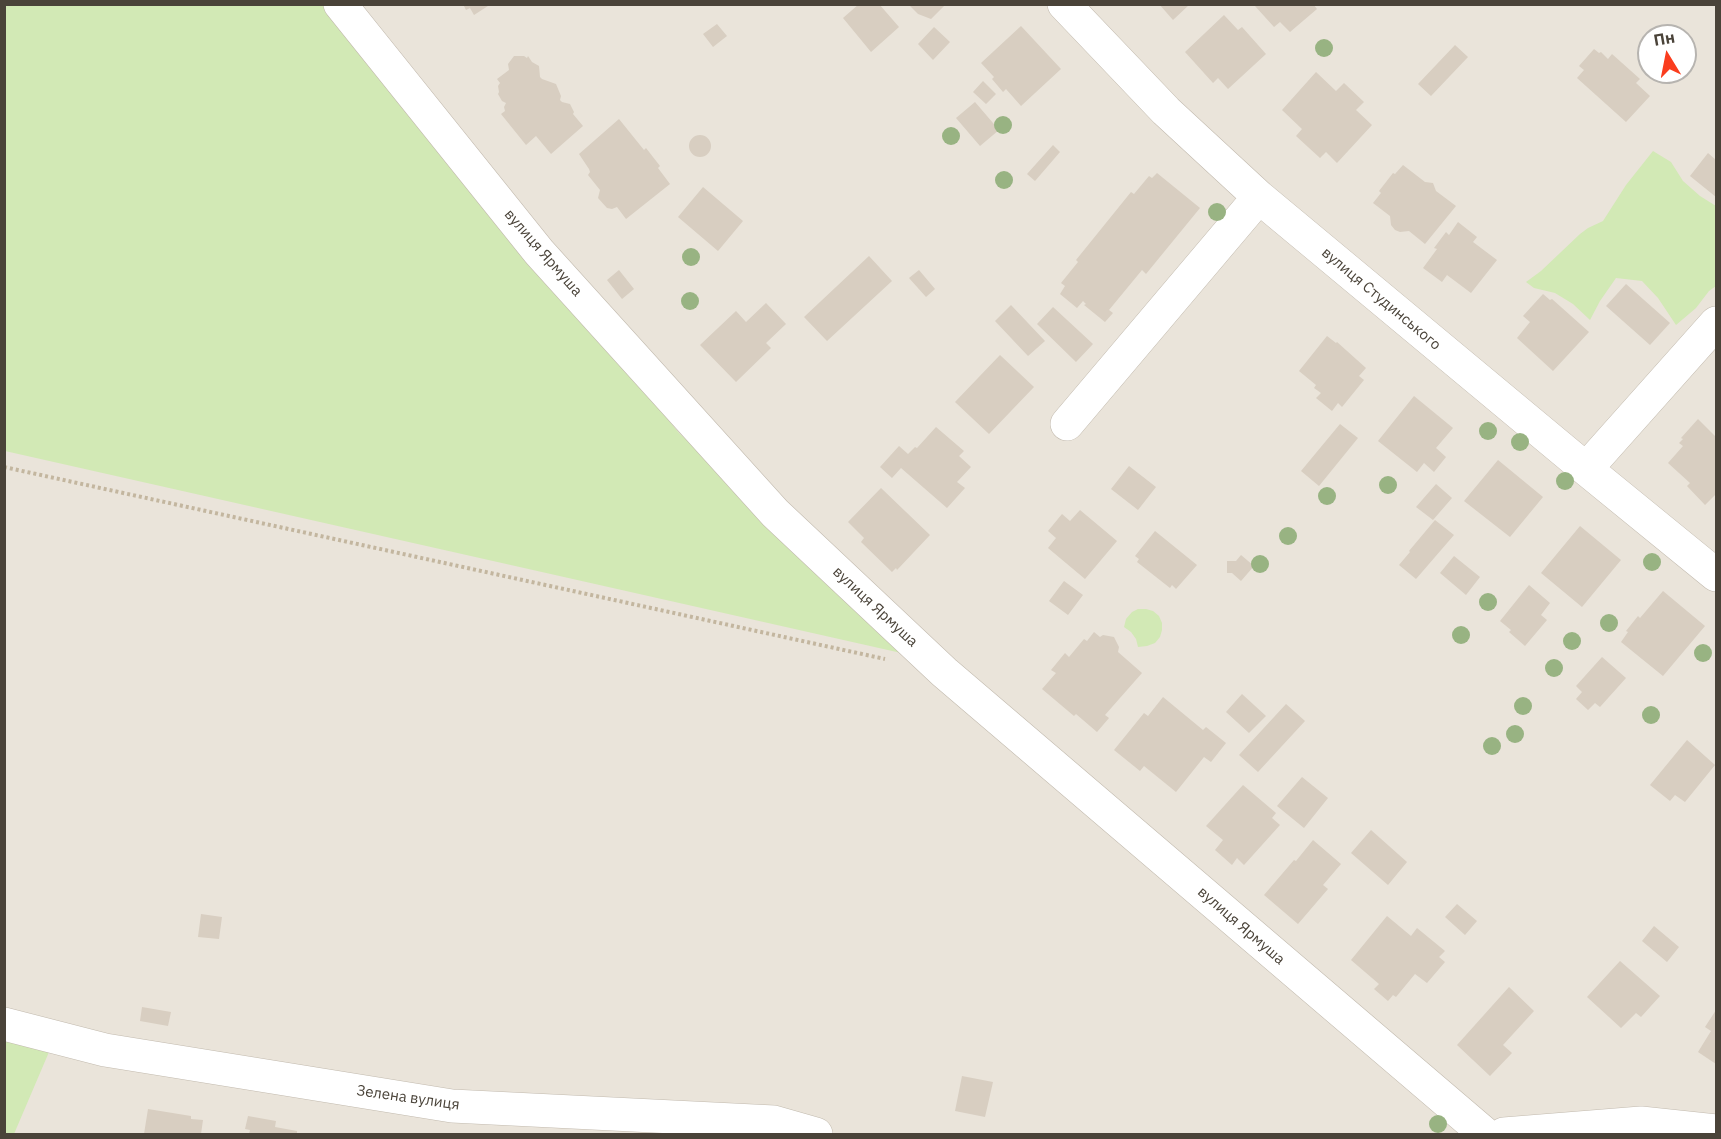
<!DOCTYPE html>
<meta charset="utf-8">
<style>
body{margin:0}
#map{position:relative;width:1721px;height:1139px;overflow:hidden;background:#f6f3ec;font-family:"IBM Plex Sans",sans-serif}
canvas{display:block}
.frame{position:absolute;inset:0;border:6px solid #4a4339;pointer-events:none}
.north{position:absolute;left:1637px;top:24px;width:60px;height:60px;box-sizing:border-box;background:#fff;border:2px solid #b7b4b0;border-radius:50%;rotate:350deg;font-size:16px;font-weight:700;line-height:24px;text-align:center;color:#4a4339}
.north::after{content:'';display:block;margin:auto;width:21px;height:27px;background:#fa3d1e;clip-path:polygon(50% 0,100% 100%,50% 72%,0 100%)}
</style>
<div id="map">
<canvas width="1721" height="1139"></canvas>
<div class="frame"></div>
<div class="north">Пн</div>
</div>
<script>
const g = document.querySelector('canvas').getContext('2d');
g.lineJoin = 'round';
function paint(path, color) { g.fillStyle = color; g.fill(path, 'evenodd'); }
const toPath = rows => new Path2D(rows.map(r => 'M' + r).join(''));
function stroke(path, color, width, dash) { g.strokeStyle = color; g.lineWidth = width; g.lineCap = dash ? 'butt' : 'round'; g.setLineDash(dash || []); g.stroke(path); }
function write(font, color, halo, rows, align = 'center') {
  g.font = font + ' "IBM Plex Sans",sans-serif'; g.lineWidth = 4.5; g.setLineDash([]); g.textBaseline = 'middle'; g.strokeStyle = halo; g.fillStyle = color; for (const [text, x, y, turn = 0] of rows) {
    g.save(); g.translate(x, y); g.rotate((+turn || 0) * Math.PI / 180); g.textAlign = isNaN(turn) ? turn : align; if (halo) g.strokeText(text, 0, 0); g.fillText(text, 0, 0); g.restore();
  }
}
const residential = toPath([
 [5,5,1716,5,1716,1134,5,1134],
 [1649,36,1685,36,1685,72,1649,72]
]);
const green = toPath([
 [5,5,331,5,679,433,912,644,910,655,5,451],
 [1653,151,1671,162,1683,181,1700,196,1716,206,1716,286,1709,291,1696,308,1676,325,1658,298,1642,281,1616,278,1600,301,1590,320,1573,304,1555,293,1534,288,1526,282,1541,271,1580,234,1588,228,1603,221,1626,185],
 [1138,609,1146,609,1153,611,1159,616,1162,623,1162,630,1160,637,1155,643,1147,646,1138,647,1136,639,1131,632,1124,627,1126,619,1132,612],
 [4,1040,49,1052,14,1134,5,1134]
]);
const building = toPath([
 [463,4,491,4,474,15,470,8,466,10],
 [859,4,879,4,899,27,871,52,843,18],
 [911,4,946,4,931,19,918,14,910,6],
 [1159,4,1190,4,1173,20],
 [1257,4,1313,4,1317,9,1290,32,1280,22,1274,27,1255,6],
 [1224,15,1238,30,1242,27,1266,54,1228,89,1218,78,1213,83,1185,52],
 [717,24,727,36,713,47,703,34],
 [1021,26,1061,69,1021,106,1006,89,1003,92,992,79,994,77,981,63],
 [934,27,950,42,933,60,918,44],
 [1455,45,1468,57,1431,96,1418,84],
 [1594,49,1599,53,1601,52,1608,59,1612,54,1640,79,1636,83,1650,96,1626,122,1577,78,1584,70,1579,66],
 [514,56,524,56,527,58,528,56,532,62,539,66,540,77,542,79,556,84,561,96,560,100,562,102,570,104,574,112,573,114,583,126,551,154,536,136,526,145,501,114,505,111,504,107,506,103,502,101,498,94,499,92,498,86,500,83,497,79,509,70,508,64],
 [1316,72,1336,91,1344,83,1364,102,1356,110,1372,125,1337,163,1326,152,1320,158,1296,136,1302,129,1282,110],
 [983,81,996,94,986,104,973,92],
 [975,102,999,130,980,146,956,118],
 [619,119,644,150,646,148,660,166,658,168,670,184,626,219,617,207,612,209,607,208,598,198,600,190,588,175,590,172,589,169,579,154],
 '689 146a11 11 0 1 1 22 0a11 11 0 1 1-22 0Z',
 [1053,145,1060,152,1035,181,1027,174],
 [1708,153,1716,160,1716,197,1690,176],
 [1403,165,1425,182,1433,183,1436,191,1456,206,1425,244,1409,231,1400,232,1395,230,1391,225,1390,216,1373,203,1381,193,1379,191,1393,173,1395,174],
 [1157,173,1200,208,1146,274,1142,270,1109,310,1113,313,1105,322,1084,305,1086,304,1083,301,1077,308,1060,294,1065,286,1061,283,1078,262,1076,260,1131,192,1134,194,1149,176,1152,178],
 [703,187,743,221,718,251,678,217],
 [1458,222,1477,237,1473,242,1497,260,1471,293,1447,275,1442,282,1423,268,1437,249,1434,248,1446,232,1449,235],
 [869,256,892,281,827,341,804,317],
 [619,270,634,289,622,299,607,280],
 [919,270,935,289,926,297,909,278],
 [1626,284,1670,323,1650,345,1606,306],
 [1543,294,1550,300,1552,299,1589,332,1553,371,1517,338,1530,322,1523,316],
 [766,303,786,324,766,343,771,348,736,382,700,345,736,311,746,322],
 [1011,305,1045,341,1028,356,995,321],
 [1053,307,1093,344,1076,362,1037,324],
 [1327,336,1336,343,1337,342,1366,368,1359,376,1364,380,1342,407,1338,403,1332,411,1316,398,1321,393,1314,388,1316,385,1299,371],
 [1000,355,1034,387,989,434,955,402],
 [1414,396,1453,428,1436,448,1446,457,1434,472,1424,463,1417,472,1378,441],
 [1698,419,1716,437,1716,494,1705,505,1687,486,1690,483,1668,463,1683,446,1679,443,1683,439,1681,438],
 [1340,424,1358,438,1319,486,1301,471],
 [936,427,964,451,959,456,971,467,957,482,965,488,947,508,901,468,892,478,880,467,899,446,908,454,915,447,917,448],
 [1498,460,1543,497,1510,537,1464,501],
 [1129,466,1156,487,1138,510,1111,489],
 [1436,484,1452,498,1433,520,1416,507],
 [881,488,930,535,897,570,896,568,892,572,861,542,864,538,848,522],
 [1080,510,1117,541,1085,579,1048,548,1056,538,1048,531,1062,514,1070,521],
 [1435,520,1454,535,1416,579,1399,565,1410,552,1409,551],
 [1580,526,1621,560,1582,607,1541,573],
 [1155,531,1197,565,1176,589,1172,585,1170,588,1137,562,1139,559,1135,556],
 [1241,555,1254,566,1241,581,1232,573,1227,573,1227,561,1236,561],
 [1454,556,1480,577,1466,595,1440,573],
 [1064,581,1083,595,1068,615,1049,601],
 [1529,585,1550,603,1541,615,1547,620,1525,646,1509,632,1511,630,1500,621],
 [1663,591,1705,626,1663,676,1621,642,1628,632,1626,631,1638,616,1640,618],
 [1094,632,1100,637,1103,635,1114,637,1119,647,1118,652,1142,673,1105,715,1109,718,1097,732,1076,714,1074,716,1042,689,1056,673,1051,670,1065,653,1069,657,1084,639,1087,641],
 [1602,657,1626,678,1600,707,1595,703,1588,710,1576,699,1582,692,1576,686],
 [1242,694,1266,716,1249,733,1226,712],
 [1163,697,1203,730,1206,727,1226,743,1211,762,1204,757,1176,792,1144,766,1140,771,1114,750,1144,713,1148,716],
 [1286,704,1305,721,1258,772,1239,755],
 [1687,740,1715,765,1685,802,1675,795,1670,801,1650,785],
 [1302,777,1328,798,1304,828,1277,806],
 [1243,785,1276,813,1272,818,1280,825,1244,865,1237,858,1232,865,1215,850,1223,840,1206,826],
 [1371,830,1407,862,1388,885,1351,853],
 [1313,840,1341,864,1323,885,1328,889,1298,924,1264,895,1294,860,1296,861],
 [1457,904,1477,921,1465,935,1445,917],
 [201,914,222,917,219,939,198,937],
 [1387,916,1411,936,1417,928,1445,951,1439,957,1445,962,1427,983,1415,974,1396,997,1393,995,1388,1001,1374,989,1379,984,1351,960],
 [1654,926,1679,947,1667,962,1642,941],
 [1620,961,1660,996,1641,1017,1636,1013,1621,1028,1587,997],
 [1509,987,1534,1011,1503,1045,1512,1053,1490,1076,1457,1045],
 [142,1007,171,1012,168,1026,140,1021],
 [1716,1010,1716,1064,1698,1052,1711,1031,1705,1027],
 [962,1076,993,1082,985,1117,955,1111],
 [148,1109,191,1116,191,1119,203,1120,201,1134,144,1134],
 [248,1116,276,1121,275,1127,297,1131,297,1134,249,1134,250,1130,245,1129]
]);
const path = toPath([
 [4,467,885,659]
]);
const minor = toPath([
 [340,4,539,252,775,513,944,672,1485,1134],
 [1064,4,1166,111,1259,197,1586,469,1716,575],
 [1067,424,1259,197],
 [1586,469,1716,323],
 [4,1024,105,1050,452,1106,774,1122,816,1134],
 [1504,1134,1641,1123,1716,1131]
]);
const trees = [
 [1324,48],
 [1003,125],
 [951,136],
 [1004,180],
 [1217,212],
 [691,257],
 [690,301],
 [1488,431],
 [1520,442],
 [1565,481],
 [1388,485],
 [1327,496],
 [1288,536],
 [1652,562],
 [1260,564],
 [1488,602],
 [1609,623],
 [1461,635],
 [1572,641],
 [1703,653],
 [1554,668],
 [1523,706],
 [1651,715],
 [1515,734],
 [1492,746],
 [1438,1124]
];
const streetNames = [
 ["вулиця Ярмуша",543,253,49],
 ["вулиця Студинського",1381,299,40],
 ["вулиця Ярмуша",875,607,43],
 ["вулиця Ярмуша",1241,926,41],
 ["Зелена вулиця",408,1098,8]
];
paint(residential, '#eae4da');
paint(green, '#d2e9b5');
paint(building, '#d8cec1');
stroke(minor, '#c2baae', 34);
stroke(path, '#c3b69f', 4, [3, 3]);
stroke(minor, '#fff', 33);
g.fillStyle = '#98b382';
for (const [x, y] of trees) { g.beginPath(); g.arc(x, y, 9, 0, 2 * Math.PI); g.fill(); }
write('15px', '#4a4339', '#fff', streetNames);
</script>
